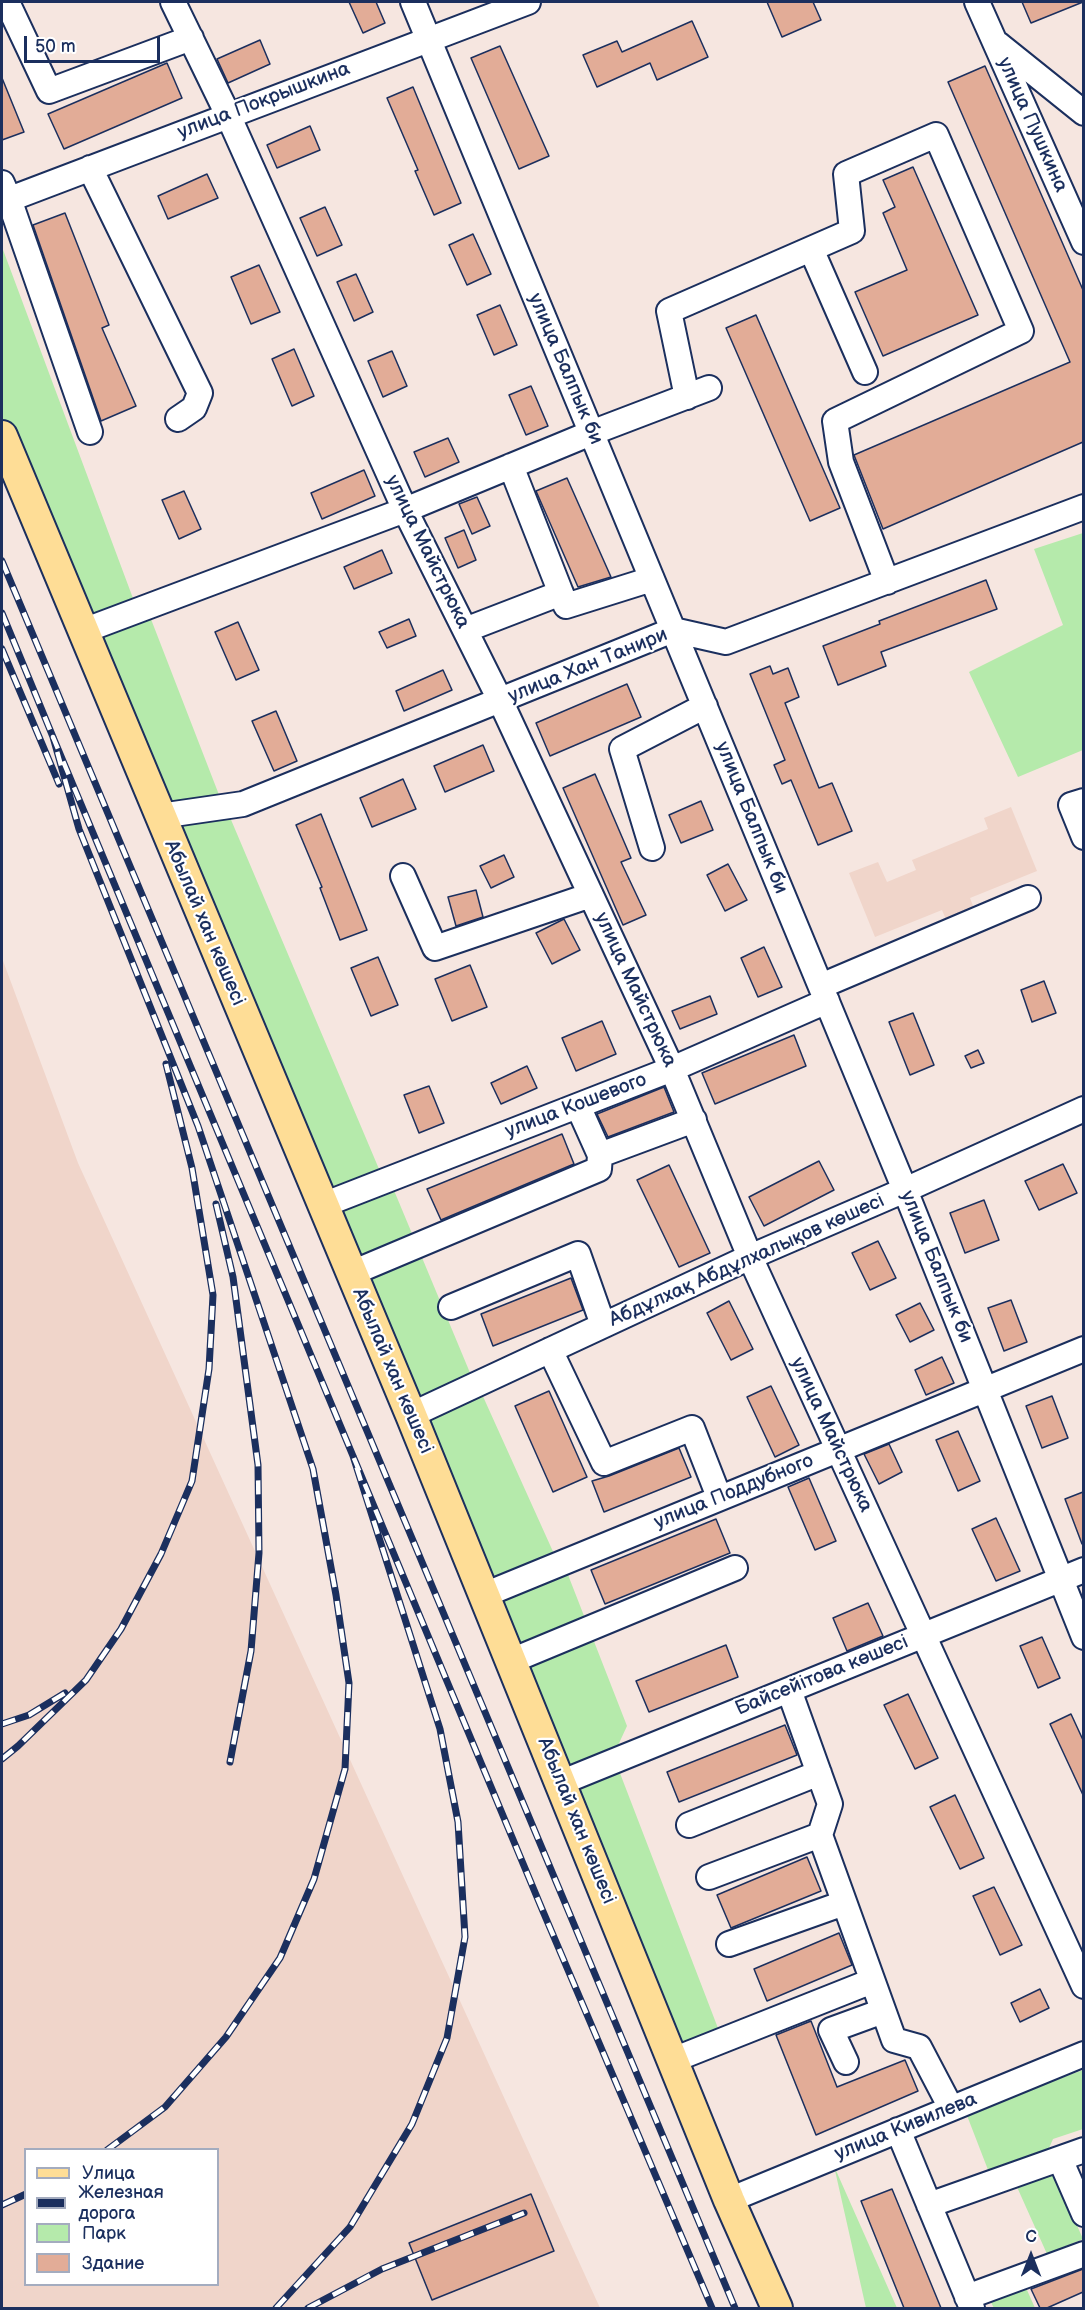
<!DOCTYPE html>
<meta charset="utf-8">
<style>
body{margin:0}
#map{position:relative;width:1085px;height:2310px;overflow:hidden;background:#f6e6e0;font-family:"Balsamiq Sans",sans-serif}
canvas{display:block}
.frame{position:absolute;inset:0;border:3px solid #1b2f5e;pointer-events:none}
.legend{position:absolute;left:24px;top:2148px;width:195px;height:138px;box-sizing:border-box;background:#fff;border:2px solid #a4acbf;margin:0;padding:8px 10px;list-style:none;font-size:18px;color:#1b2f5e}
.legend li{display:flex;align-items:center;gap:12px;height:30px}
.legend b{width:30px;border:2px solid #a4acbf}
.north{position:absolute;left:1001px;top:2226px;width:60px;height:60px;-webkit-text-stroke:4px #fff;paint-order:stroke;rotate:0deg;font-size:16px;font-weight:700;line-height:24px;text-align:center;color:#1b2f5e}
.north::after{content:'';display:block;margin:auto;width:21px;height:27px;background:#1b2f5e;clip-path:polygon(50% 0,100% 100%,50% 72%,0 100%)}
.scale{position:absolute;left:24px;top:36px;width:136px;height:27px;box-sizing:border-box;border:3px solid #1b2f5e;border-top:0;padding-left:8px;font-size:18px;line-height:21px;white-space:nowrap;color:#1b2f5e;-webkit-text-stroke:4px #fff;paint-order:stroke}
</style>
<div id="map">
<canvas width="1085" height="2310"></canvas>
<div class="frame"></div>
<ul class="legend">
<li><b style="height:8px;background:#fedd96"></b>Улица</li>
<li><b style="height:8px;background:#1b2f5e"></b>Железная дорога</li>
<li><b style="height:16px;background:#b5eaab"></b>Парк</li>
<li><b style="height:16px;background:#e2ac97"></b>Здание</li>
</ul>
<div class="north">С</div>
<div class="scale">50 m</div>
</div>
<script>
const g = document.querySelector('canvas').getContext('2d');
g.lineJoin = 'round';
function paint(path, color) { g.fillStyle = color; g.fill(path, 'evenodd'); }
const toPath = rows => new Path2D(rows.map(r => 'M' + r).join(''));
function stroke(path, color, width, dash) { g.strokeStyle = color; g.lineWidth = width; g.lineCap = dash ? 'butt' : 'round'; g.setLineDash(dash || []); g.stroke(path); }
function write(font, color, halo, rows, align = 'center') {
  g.font = font + ' "Balsamiq Sans",sans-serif'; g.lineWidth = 4.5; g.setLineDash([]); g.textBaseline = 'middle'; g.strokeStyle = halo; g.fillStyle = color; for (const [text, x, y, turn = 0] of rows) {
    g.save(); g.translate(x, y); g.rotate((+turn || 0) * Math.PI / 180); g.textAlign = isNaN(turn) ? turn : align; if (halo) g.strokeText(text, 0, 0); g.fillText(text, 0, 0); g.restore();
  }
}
const built = toPath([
 [1011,807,1037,871,970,898,975,911,947,922,942,910,875,937,849,873,878,862,887,882,916,870,912,860,988,829,984,818],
 [2,958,78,1163,600,2308,2,2308],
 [26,2150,218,2150,218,2284,26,2284]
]);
const green = toPath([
 [2,247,134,601,84,623,2,425],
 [1083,533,1083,750,1018,777,969,672,1063,625,1034,549],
 [149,614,221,800,162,807,90,634],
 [229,815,379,1169,328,1191,173,824],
 [393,1188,473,1380,413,1404,331,1207],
 [481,1392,555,1556,488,1587,419,1420],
 [563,1562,627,1726,614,1754,564,1774,490,1598],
 [618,1768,721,2036,680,2047,574,1792],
 [1083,2070,1083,2129,1053,2139,1045,2157,990,2175,966,2113],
 [834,2166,897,2308,866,2308],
 [1053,2171,1083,2239,1047,2254,1017,2187],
 [1023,2281,1035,2308,994,2308,988,2297]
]);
const building = toPath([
 [349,2,376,2,385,23,363,33,349,2],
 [767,2,813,2,821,20,782,37,767,2],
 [1022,2,1083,2,1031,23,1022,2],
 [692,21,708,57,657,80,650,63,597,87,583,55,617,41,622,52,692,21],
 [260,40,270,64,228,83,217,59,260,40],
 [500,46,549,156,519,169,471,58,500,46],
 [167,63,182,98,64,149,48,114,167,63],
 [985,66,1083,290,1083,442,883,529,854,455,1070,362,948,82,985,66],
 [2,78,24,132,2,140,2,78],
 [413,87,461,203,434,215,415,171,418,170,387,98,413,87],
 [310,126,320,150,277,168,267,145,310,126],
 [913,167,978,315,883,356,855,292,907,270,883,213,895,207,883,180,913,167],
 [207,174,218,198,168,219,158,196,207,174],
 [325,207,342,245,317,256,300,218,325,207],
 [65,213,109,325,102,328,136,406,101,421,33,225,65,213],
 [473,234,491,274,467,285,449,245,473,234],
 [259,265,280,312,251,324,231,277,259,265],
 [356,274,373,312,354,321,337,282,356,274],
 [500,305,517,345,494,355,477,315,500,305],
 [756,315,840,508,810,521,726,328,756,315],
 [294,349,314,396,292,406,272,359,294,349],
 [392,351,407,386,383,397,368,361,392,351],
 [531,386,548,426,526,435,509,395,531,386],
 [448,438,459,462,425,477,414,452,448,438],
 [364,470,375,496,322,519,311,493,364,470],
 [567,478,611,577,578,587,536,491,567,478],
 [184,491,201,529,179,539,162,500,184,491],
 [477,497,490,526,472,534,459,504,477,497],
 [464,530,476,560,458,568,445,538,464,530],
 [382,550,392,573,354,589,344,567,382,550],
 [986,580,997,609,881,652,886,666,838,685,823,646,880,624,879,621,986,580],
 [409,619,416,636,387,648,379,632,409,619],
 [238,622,259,670,236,680,215,632,238,622],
 [770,666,773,674,788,668,799,697,785,703,819,788,832,783,852,831,818,845,791,780,782,784,774,765,785,760,750,674,770,666],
 [443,670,452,690,404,711,396,691,443,670],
 [627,684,641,717,550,756,536,723,627,684],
 [276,711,297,761,274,771,252,721,276,711],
 [483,745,494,771,445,792,434,766,483,745],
 [595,774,631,858,621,862,646,915,623,925,563,788,595,774],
 [403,779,416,809,372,827,360,798,403,779],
 [701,801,713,830,681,843,669,815,701,801],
 [321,814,367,930,340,940,320,888,322,887,296,825,321,814],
 [504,855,514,877,491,888,480,866,504,855],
 [728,864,747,900,725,911,707,875,728,864],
 [476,890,483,917,456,926,448,897,476,890],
 [564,919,580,950,552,964,536,933,564,919],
 [764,947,782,987,758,997,741,958,764,947],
 [378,957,398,1005,371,1016,351,968,378,957],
 [470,965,487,1007,452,1021,435,979,470,965],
 [1044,981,1056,1013,1032,1022,1021,990,1044,981],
 [710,996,717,1014,680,1029,672,1011,710,996],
 [913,1013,934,1065,910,1075,889,1022,913,1013],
 [602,1021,616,1054,576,1071,562,1038,602,1021],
 [794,1035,806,1066,715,1104,702,1073,794,1035],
 [978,1050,984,1063,971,1068,965,1056,978,1050],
 [527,1066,537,1088,501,1104,491,1083,527,1066],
 [429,1086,444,1123,419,1133,404,1095,429,1086],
 [664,1087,674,1112,608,1137,597,1114,664,1087],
 [562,1134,574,1164,441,1220,427,1189,562,1134],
 [819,1161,834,1190,764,1226,749,1197,819,1161],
 [1063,1164,1077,1193,1039,1210,1025,1181,1063,1164],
 [669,1165,710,1253,679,1267,637,1180,669,1165],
 [984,1200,999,1240,965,1253,950,1213,984,1200],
 [878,1241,896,1278,870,1290,852,1253,878,1241],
 [571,1278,583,1310,493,1346,481,1314,571,1278],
 [1011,1300,1027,1342,1004,1351,988,1308,1011,1300],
 [729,1301,753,1349,731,1360,707,1313,729,1301],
 [920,1303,934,1330,910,1342,896,1315,920,1303],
 [942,1357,954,1383,926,1395,915,1370,942,1357],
 [771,1386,799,1445,775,1457,747,1397,771,1386],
 [549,1391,587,1477,553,1492,515,1406,549,1391],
 [1052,1396,1068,1438,1042,1448,1026,1406,1052,1396],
 [958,1431,980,1481,958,1491,936,1440,958,1431],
 [889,1444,902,1472,879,1484,864,1454,889,1444],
 [679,1448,691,1477,604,1512,592,1481,609,1476,679,1448],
 [809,1478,836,1541,815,1550,788,1487,809,1478],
 [1083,1492,1083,1544,1082,1544,1065,1499,1083,1492],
 [996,1518,1020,1571,996,1581,972,1529,996,1518],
 [716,1519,730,1553,605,1604,591,1570,716,1519],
 [868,1603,883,1636,847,1651,833,1618,868,1603],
 [1042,1637,1060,1678,1038,1688,1020,1646,1042,1637],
 [726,1645,738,1677,649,1712,636,1681,726,1645],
 [908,1694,938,1758,915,1769,884,1705,908,1694],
 [1071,1714,1083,1740,1083,1795,1050,1724,1071,1714],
 [785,1725,797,1755,679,1802,667,1772,785,1725],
 [955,1795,984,1858,960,1869,930,1807,955,1795],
 [807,1857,821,1891,731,1928,717,1895,807,1857],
 [994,1887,1022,1945,1000,1955,973,1896,994,1887],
 [839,1933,852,1965,767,2001,754,1969,839,1933],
 [1040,1989,1049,2008,1020,2022,1011,2003,1040,1989],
 [811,2021,837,2087,905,2060,918,2091,816,2135,776,2035,811,2021],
 [892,2189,941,2308,904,2308,861,2201,892,2189],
 [531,2194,554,2251,432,2300,409,2243,531,2194],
 [1083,2269,1083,2292,1047,2308,1040,2308,1031,2289,1083,2269]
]);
const minor = toPath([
 [7,2,49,91,191,38],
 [173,2,228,115,405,510,500,700,672,1069,750,1257,1084,1986],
 [413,2,905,1190,1084,1637],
 [977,2,1084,242],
 [998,44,1084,113],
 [90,168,200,393,194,408,178,419],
 [2,183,9,199,90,432],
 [2,202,528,2],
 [811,249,865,372],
 [687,397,669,311,852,231,846,174,936,135,1021,331,835,421,841,462,887,582],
 [511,466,566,606,652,579],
 [465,630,561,593],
 [83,631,405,510,591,433,709,388],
 [1084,801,1071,805,1084,837],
 [160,816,243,804,673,630,726,642,1084,507],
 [652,848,622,749,705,706],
 [403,876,435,948,591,895],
 [821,986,1028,898],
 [578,1106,600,1155],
 [323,1205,672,1069,827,1001],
 [352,1273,599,1169,600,1155,694,1120],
 [451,1307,578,1254,603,1325],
 [550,1350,604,1463,692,1428,719,1497],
 [411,1415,750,1257,905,1190,1084,1109],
 [484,1595,1084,1349],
 [511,1661,735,1568],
 [789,1690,830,1804,820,1835,894,2040,919,2047,951,2108],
 [560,1783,1084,1570],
 [689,1825,819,1773],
 [709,1877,820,1835],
 [729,1944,844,1903],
 [673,2060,872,1981],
 [846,2062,831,2030,883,2011],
 [898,2130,972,2308],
 [1060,2159,1084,2214],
 [729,2200,1084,2054],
 [929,2205,1084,2150],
 [967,2297,1084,2254]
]);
const major = toPath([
 [2,436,411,1415,729,2200,777,2308]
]);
const rail = toPath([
 [2,561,735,2308],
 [2,613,53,737],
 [2,649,59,784],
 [216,1204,233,1277,258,1465,259,1553,251,1651,230,1762],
 [2,1724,29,1715,65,1693],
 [2,1759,18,1746,86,1680,121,1629,161,1554,192,1481,209,1369,213,1295,192,1168,166,1064],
 [107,2150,165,2107,226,2037,280,1958,314,1879,345,1769,349,1683,336,1595,313,1469,198,1126,79,829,53,737,353,1456],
 [2,2205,26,2194],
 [276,2308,350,2227,412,2124,447,2038,465,1937,458,1822,440,1729,353,1456,542,1909,712,2308],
 [308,2308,382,2269,524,2213]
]);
const streetNames = [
 ["улица Покрышкина",264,101,-21],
 ["улица Пушкина",1032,125,66],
 ["улица Балпык би",565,369,67],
 ["улица Майстрюка",427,552,64],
 ["улица Хан Танири",588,666,-22],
 ["улица Балпык би",751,818,68],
 ["Абылай хан көшесі",204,923,67],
 ["улица Майстрюка",635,990,65],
 ["улица Кошевого",576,1106,-21],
 ["Абдұлхақ Абдұлхалықов көшесі",747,1261,-24],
 ["улица Балпык би",936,1267,68],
 ["Абылай хан көшесі",392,1371,67],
 ["улица Майстрюка",831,1435,65],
 ["улица Поддубного",734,1492,-22],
 ["Байсейітова көшесі",822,1676,-22],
 ["Абылай хан көшесі",576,1821,68],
 ["улица Кивилева",906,2127,-22]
];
paint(built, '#f0d5ca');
paint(green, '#b5eaab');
paint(building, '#e2ac97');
stroke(building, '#1b2f5e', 1.5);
stroke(minor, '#1b2f5e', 28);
stroke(major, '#1b2f5e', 34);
stroke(minor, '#fff', 24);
stroke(major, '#fedd96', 30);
stroke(rail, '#1b2f5e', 7);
stroke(rail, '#fff', 4.5, [14]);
write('20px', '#1b2f5e', '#fff', streetNames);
</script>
